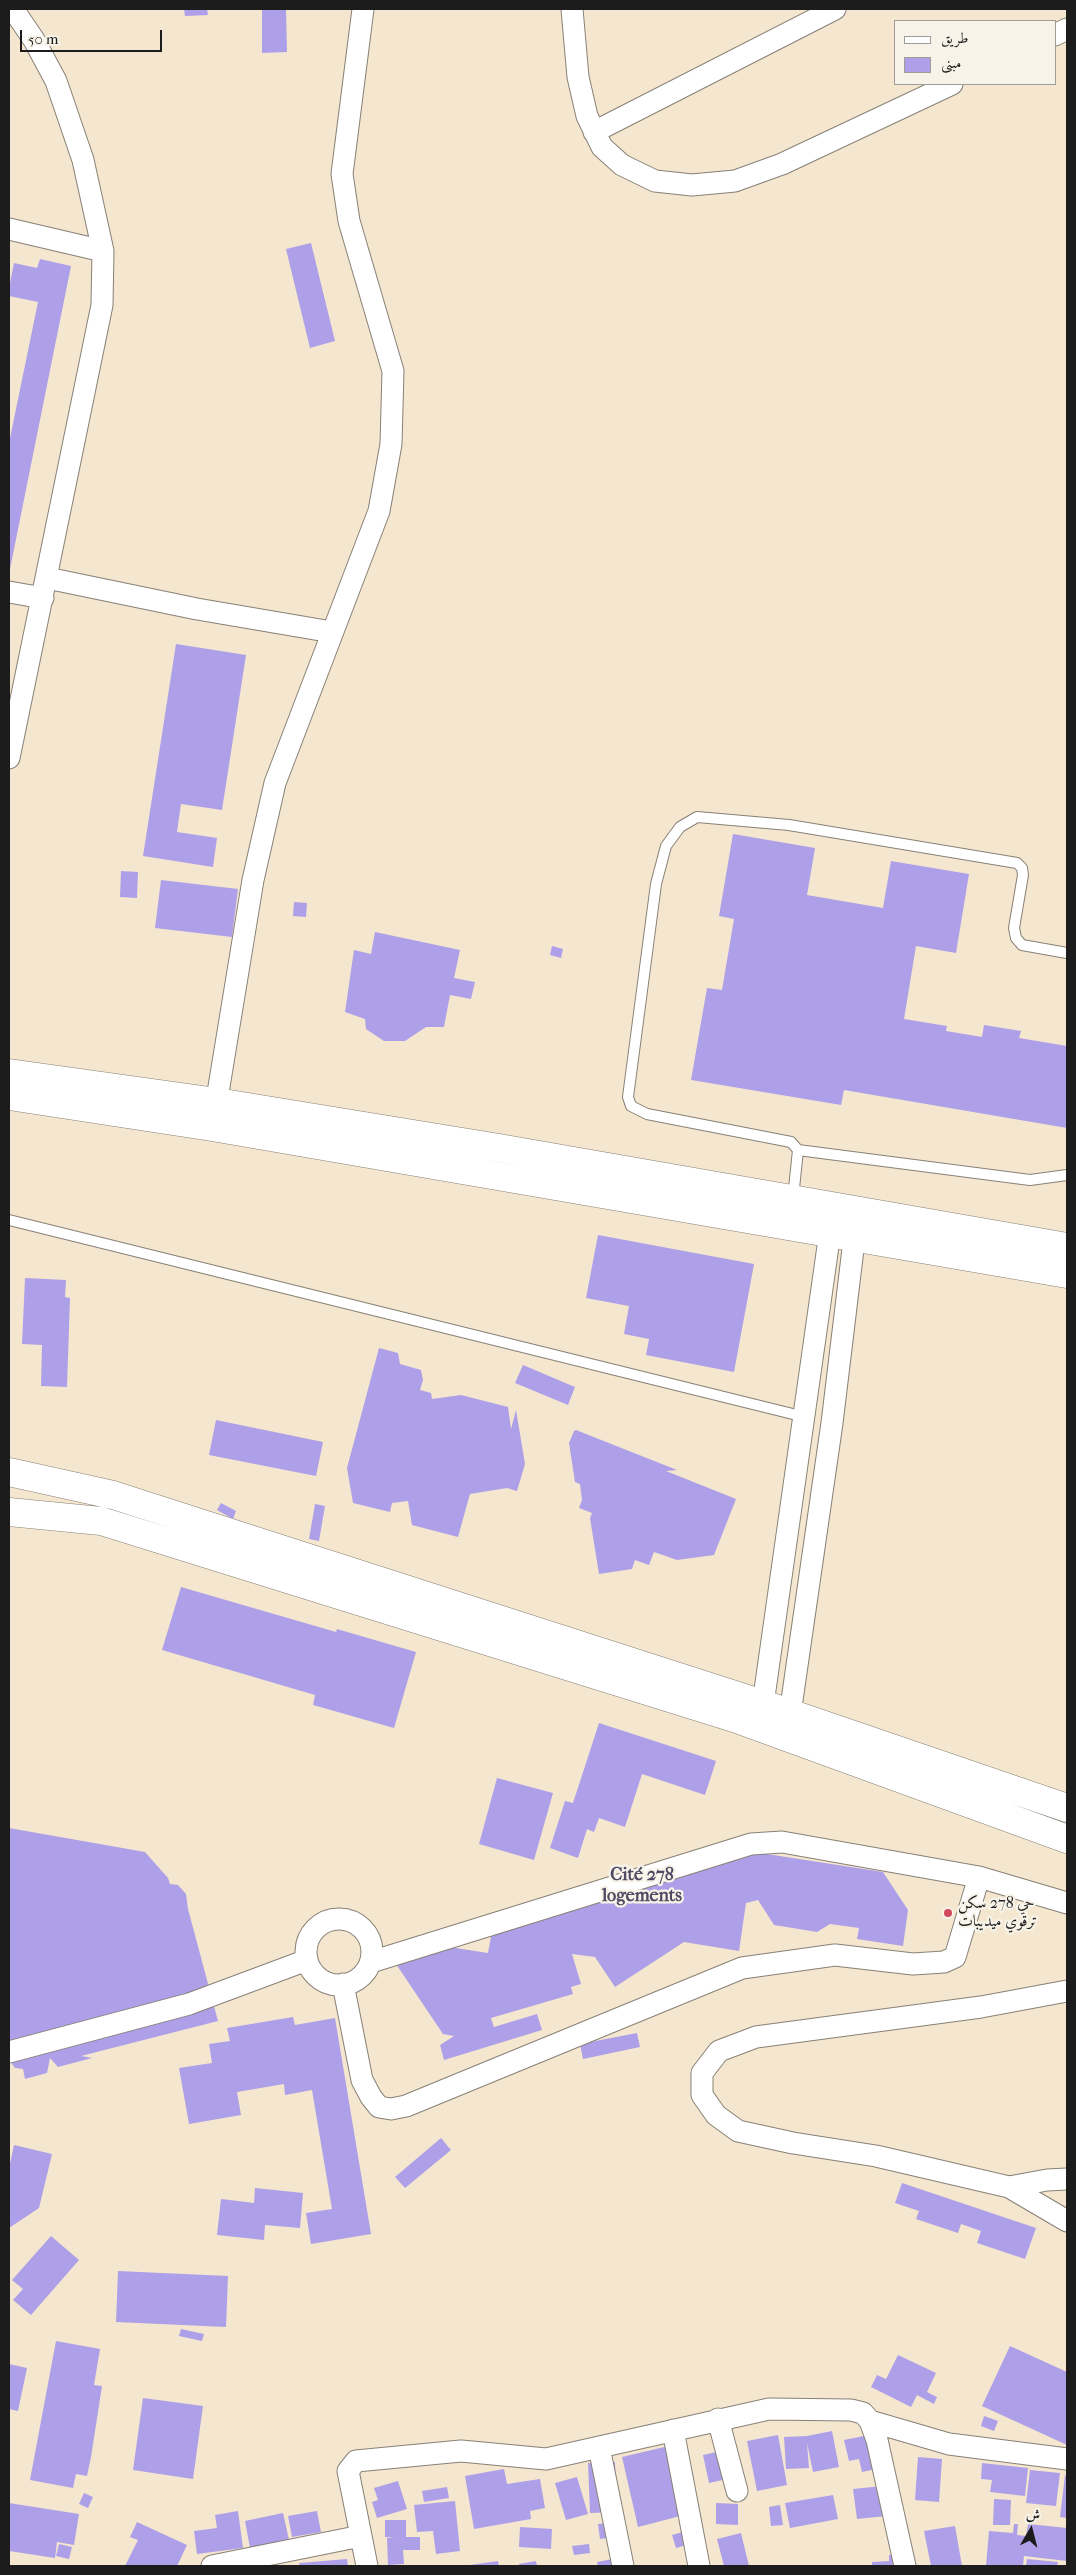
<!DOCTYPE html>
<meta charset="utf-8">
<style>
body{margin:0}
#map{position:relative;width:1076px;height:2575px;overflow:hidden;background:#f4e6cf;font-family:"IM FELL French Canon",Amiri,serif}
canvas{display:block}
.frame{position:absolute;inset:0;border:10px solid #1c1c1c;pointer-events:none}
.legend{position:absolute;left:894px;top:20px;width:162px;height:65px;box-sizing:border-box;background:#f7f3e8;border:1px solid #9f9d96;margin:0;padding:6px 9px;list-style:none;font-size:15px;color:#1c1c1c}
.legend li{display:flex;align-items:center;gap:10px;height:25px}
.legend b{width:25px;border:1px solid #9f9d96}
.north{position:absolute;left:1006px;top:2505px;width:50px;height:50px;-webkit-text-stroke:4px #f7f3e8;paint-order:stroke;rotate:8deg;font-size:14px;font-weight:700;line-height:20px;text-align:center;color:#1c1c1c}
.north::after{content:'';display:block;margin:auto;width:18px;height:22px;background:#1c1c1c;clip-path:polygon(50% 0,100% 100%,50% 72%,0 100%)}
.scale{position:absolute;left:20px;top:30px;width:142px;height:22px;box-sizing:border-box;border:2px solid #1c1c1c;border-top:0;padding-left:6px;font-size:15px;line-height:18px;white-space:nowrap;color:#1c1c1c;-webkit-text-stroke:4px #f7f3e8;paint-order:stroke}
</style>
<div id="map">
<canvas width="1076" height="2575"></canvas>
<div class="frame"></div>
<ul class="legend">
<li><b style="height:6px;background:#fff"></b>طريق</li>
<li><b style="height:14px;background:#aea0e8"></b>مبنى</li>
</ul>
<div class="north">ش</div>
<div class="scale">50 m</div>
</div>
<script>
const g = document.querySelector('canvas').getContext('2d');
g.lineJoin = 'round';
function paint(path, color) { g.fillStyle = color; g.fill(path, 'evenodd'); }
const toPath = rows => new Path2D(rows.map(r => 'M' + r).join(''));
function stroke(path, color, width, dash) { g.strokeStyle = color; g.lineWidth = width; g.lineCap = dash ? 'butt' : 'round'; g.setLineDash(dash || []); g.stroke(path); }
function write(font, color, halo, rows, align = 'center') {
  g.font = font + ' "IM FELL French Canon",Amiri,serif'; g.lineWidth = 4.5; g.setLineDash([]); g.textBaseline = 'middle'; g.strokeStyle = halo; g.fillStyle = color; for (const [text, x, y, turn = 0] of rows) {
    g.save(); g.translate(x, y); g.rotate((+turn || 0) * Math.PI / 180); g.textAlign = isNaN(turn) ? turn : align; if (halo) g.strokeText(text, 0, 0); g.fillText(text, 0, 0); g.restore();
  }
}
const building = toPath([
 [184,9,207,9,208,15,185,16],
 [262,9,286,9,287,52,262,53],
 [311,243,335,341,310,348,286,249],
 [40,259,71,266,10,569,9,443,38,302,9,296,9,288,14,263,37,268],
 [176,644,246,655,222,810,181,804,177,832,217,838,213,867,143,856],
 [733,834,815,848,807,895,883,908,891,861,969,874,956,953,916,946,904,1019,947,1026,946,1031,982,1037,984,1025,1021,1031,1019,1038,1067,1046,1067,1128,844,1090,841,1105,691,1080,707,988,722,990,734,919,719,916],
 [121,871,138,872,137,898,120,897],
 [161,880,238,889,232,937,155,928],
 [294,902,307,903,306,917,293,916],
 [375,932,460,950,454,978,475,982,471,999,450,995,444,1027,426,1027,405,1041,384,1041,366,1029,365,1019,345,1012,354,950,371,954],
 [552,946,563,949,561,958,550,955],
 [598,1235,754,1264,734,1372,646,1355,649,1339,624,1334,629,1306,586,1298],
 [25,1278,66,1280,65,1297,70,1298,67,1387,41,1386,42,1345,22,1344],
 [379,1348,398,1353,400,1364,421,1370,423,1380,420,1390,431,1393,432,1399,461,1395,508,1407,511,1429,516,1410,525,1464,517,1491,507,1488,470,1494,458,1537,412,1525,408,1501,392,1503,390,1512,353,1503,347,1468],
 [523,1365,575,1387,568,1405,515,1383],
 [216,1420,323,1442,316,1476,209,1455],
 [576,1430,677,1470,666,1471,736,1499,714,1555,677,1560,654,1552,649,1565,635,1560,632,1569,599,1574,590,1518,592,1513,579,1508,582,1500,580,1484,575,1482,569,1443,574,1431],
 [221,1503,236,1511,233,1519,217,1510],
 [315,1504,325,1506,319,1541,309,1539],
 [181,1587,336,1632,337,1629,416,1652,394,1728,313,1705,315,1695,162,1650],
 [599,1723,716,1761,705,1795,642,1774,625,1827,599,1818,594,1832,587,1829,578,1858,550,1848,565,1801,573,1803],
 [497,1778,553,1793,534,1860,479,1844],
 [9,1828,145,1852,168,1878,170,1884,178,1885,186,1894,188,1909,218,2021,81,2056,92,2058,58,2067,50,2058,47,2073,25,2079,23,2069,15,2068,9,2060],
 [754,1852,883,1872,908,1910,903,1946,857,1939,859,1928,830,1924,817,1932,774,1925,758,1900,746,1903,739,1951,684,1942,615,1987,595,1957,572,1954,581,1984,571,1987,573,1994,491,2018,494,2027,537,2014,542,2030,444,2060,440,2045,454,2036,443,2034,394,1961,443,1946,488,1953,492,1931],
 [293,2017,295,2025,335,2018,371,2234,311,2244,306,2213,332,2209,312,2090,285,2095,284,2084,237,2092,241,2115,189,2124,179,2068,212,2063,209,2044,230,2041,227,2028],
 [637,2033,640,2047,583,2059,580,2044],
 [441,2138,451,2150,405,2188,395,2177],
 [14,2145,52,2154,39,2208,9,2228,9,2168],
 [902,2183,1036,2228,1025,2259,977,2243,981,2231,961,2224,958,2233,916,2219,919,2211,895,2203],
 [255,2188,303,2193,300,2228,265,2225,264,2240,217,2235,221,2199,254,2203],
 [51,2236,79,2260,31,2315,13,2300,23,2289,12,2280],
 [118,2271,228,2276,226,2327,116,2322],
 [181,2329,204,2334,202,2341,179,2336],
 [56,2341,100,2349,94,2385,102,2386,91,2457,87,2476,76,2474,73,2488,30,2480],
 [1010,2346,1067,2372,1067,2445,982,2406],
 [898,2355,936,2373,927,2392,937,2397,934,2404,917,2395,911,2407,871,2387,877,2375,886,2379],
 [9,2364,27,2368,18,2411,9,2409],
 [143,2398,203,2406,193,2479,133,2470],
 [984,2416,998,2421,994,2431,981,2426],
 [832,2431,839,2467,813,2472,807,2443,809,2468,786,2469,784,2437,807,2436],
 [879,2433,886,2467,862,2472,859,2459,849,2461,844,2440],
 [778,2435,787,2485,757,2491,747,2441],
 [677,2444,688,2514,638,2527,622,2457],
 [735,2448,741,2476,709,2483,703,2455],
 [918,2457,942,2459,939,2502,915,2500],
 [615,2462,617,2512,590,2513,588,2463],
 [982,2463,1028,2468,1025,2496,990,2492,992,2480,981,2479],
 [504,2469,507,2484,540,2479,545,2508,530,2511,531,2519,474,2529,465,2476],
 [1030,2470,1060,2473,1056,2506,1026,2503],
 [1065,2475,1067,2476,1067,2518,1060,2517],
 [577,2477,588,2514,566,2520,555,2483],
 [398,2481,407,2509,377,2518,372,2502,378,2500,374,2488],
 [882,2486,886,2516,857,2519,853,2489],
 [447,2487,449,2498,424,2502,422,2491],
 [84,2493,93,2497,88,2508,79,2504],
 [833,2495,838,2519,790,2528,785,2503],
 [994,2499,1011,2500,1010,2525,993,2525],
 [455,2501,460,2551,436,2554,433,2531,417,2532,414,2505],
 [9,2503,79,2514,74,2545,57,2542,55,2558,9,2551],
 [716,2503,738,2504,738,2525,716,2524],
 [780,2505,783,2525,771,2526,769,2507],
 [238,2511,243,2548,197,2554,194,2531,217,2528,215,2515],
 [317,2511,321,2532,292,2537,288,2516],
 [283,2513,289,2540,250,2548,245,2521],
 [385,2520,406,2520,406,2537,420,2537,420,2550,403,2550,404,2564,388,2565,387,2538,394,2537,385,2537],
 [137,2522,187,2545,177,2566,125,2566,138,2540,130,2537],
 [620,2522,622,2536,600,2539,598,2524],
 [1014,2524,1018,2524,1017,2535,1026,2536,1028,2524,1067,2528,1067,2561,1024,2556,1023,2566,986,2566,989,2531,1013,2533],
 [955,2526,962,2566,931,2566,924,2531],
 [520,2527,552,2529,551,2549,519,2547],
 [690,2530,694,2543,676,2548,672,2535],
 [741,2533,749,2566,724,2566,717,2539],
 [59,2544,72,2547,69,2559,56,2556],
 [589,2544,590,2553,574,2555,572,2546],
 [910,2553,910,2566,872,2566,872,2562,889,2561,889,2555],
 [628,2556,630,2566,598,2566,597,2562],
 [347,2559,348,2566,300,2566,299,2563],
 [1027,2559,1058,2562,1057,2566,1026,2566],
 [498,2561,499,2566,470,2566,470,2565],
 [536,2561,537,2566,519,2566,519,2564]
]);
const lane = toPath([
 [798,1150,1030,1180,1067,1175],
 [793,1198,798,1150,791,1142,647,1114,631,1106,628,1097,656,884,666,846,680,827,697,817,789,825,1017,863,1022,868,1023,875,1014,928,1016,938,1022,945,1067,953],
 [9,1220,805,1417]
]);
const street = toPath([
 [572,9,578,77,587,116,602,147,622,165,655,181,692,185,735,181,782,164,952,84],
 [1055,35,1067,29],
 [594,132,835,9],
 [9,229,103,251],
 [47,578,197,609,332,632],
 [9,592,43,598],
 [9,758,102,305,103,251,83,160,56,81,34,40,13,9],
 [214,1117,253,880,275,783,379,511,391,444,393,371,349,221,342,174,363,9],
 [763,1704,832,1218],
 [790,1714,832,1423,856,1224],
 '306 1952a33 33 0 1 1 66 0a33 33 0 1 1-66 0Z',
 [371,1962,751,1844,782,1842,979,1877,1067,1903],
 [343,1984,362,2080,371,2097,379,2107,391,2109,406,2106,742,1968,835,1955,913,1964,944,1962,955,1957,979,1877],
 [1067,1991,981,2007,756,2037,719,2051,702,2073,702,2095,716,2115,738,2131,793,2143,876,2156,1009,2187,1067,2221],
 [9,2052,189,2004,307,1960],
 [1009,2187,1047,2180,1067,2179],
 [718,2419,737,2491],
 [870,2421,949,2444,1067,2459],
 [673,2430,699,2566],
 [599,2447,623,2566],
 [212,2566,361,2536],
 [367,2566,348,2471,356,2461,461,2451,546,2459,769,2409,851,2410,863,2413,870,2421,877,2440,905,2566]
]);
const primary = toPath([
 [9,1073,217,1102,499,1148,1067,1247],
 [9,1096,212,1127,1067,1274],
 [9,1472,113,1495,763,1704,1067,1808],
 [9,1512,101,1521,740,1720,1067,1839]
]);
const markers = [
 [948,1913,5,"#d1495b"]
];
const poiNames = [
 ["حي 278 سكن",958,1904],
 ["ترقوي ميديبات",958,1922]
];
const neighbourhoodNames = [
 ["Cité 278",642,1876],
 ["logements",642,1897]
];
paint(building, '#aea0e8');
stroke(lane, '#888176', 12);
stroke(street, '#888176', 23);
stroke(primary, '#888176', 29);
stroke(lane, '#fff', 10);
stroke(street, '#fff', 21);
stroke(primary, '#fff', 28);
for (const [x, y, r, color] of markers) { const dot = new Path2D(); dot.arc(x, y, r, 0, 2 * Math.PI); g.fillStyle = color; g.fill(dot); stroke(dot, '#f7f3e8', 2); }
write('16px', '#1c1c1c', '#f7f3e8', poiNames, 'left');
write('bold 18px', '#4f4a63', '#f7f3e8', neighbourhoodNames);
</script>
